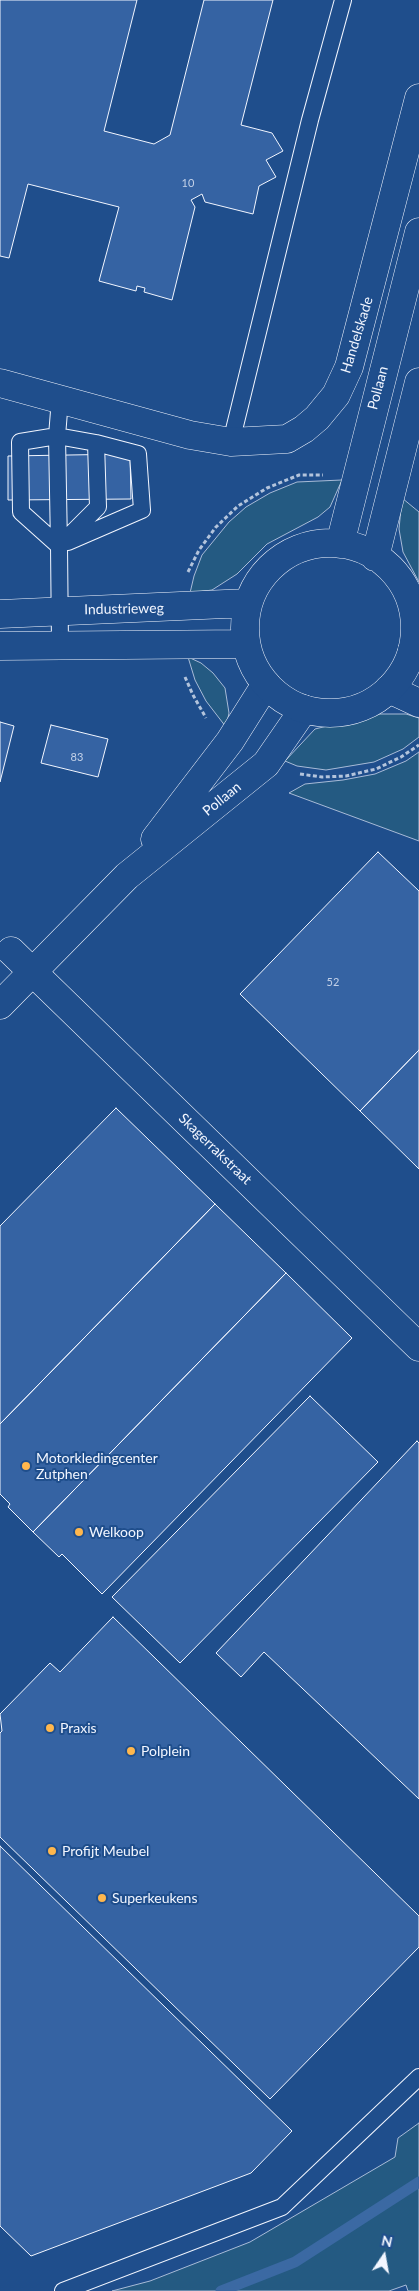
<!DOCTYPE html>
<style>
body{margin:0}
#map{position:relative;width:419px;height:2291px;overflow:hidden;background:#1f4e8c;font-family:Lato,sans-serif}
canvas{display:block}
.north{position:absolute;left:359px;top:2231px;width:50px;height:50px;-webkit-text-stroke:4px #1f4e8c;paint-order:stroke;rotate:12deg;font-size:14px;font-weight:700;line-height:20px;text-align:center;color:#f2f6ff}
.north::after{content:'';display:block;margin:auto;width:18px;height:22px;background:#f2f6ff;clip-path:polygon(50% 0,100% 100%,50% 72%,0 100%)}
</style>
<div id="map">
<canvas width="419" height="2291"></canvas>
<div class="north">N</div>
</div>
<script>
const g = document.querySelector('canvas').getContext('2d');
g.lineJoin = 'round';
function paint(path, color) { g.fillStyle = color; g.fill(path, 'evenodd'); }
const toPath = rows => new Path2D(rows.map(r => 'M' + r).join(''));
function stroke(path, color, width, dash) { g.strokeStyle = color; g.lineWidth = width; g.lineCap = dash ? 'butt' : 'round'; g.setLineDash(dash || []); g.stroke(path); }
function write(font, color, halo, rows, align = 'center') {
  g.font = font + ' Lato,sans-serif'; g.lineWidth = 4; g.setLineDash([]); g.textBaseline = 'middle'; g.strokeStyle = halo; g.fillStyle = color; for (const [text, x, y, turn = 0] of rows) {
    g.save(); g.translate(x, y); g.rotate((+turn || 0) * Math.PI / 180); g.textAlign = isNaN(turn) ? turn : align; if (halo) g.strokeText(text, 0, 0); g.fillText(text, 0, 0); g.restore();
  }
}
const green = toPath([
 [342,480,330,507,318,517,267,544,237,574,212,590,190,593,194,576,202,555,229,522,246,507,270,493,297,482,342,480],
 [402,498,419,512,419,582,403,552,399,529,402,498],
 [188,657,201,663,213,673,225,688,229,713,226,727,206,701,195,680,188,657],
 [376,714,406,714,419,718,419,737,403,749,374,762,326,770,297,766,285,761,315,729,376,714],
 [419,752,419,841,289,793,305,784,343,780,375,774,406,761,419,752],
 [419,2123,419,2291,408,2291,406,2285,389,2291,112,2291,150,2281,250,2242,395,2157,398,2138,419,2123]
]);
const stream = toPath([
 [221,2291,295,2262,419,2182]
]);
const building = toPath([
 [0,0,137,0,104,131,154,144,170,135,204,0,273,0,241,125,272,133,283,151,266,160,276,177,259,186,253,214,205,202,202,194,191,200,195,207,172,300,144,292,145,288,137,286,136,291,99,281,119,207,28,184,9,258,0,256,0,0],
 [130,454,131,499,8,500,8,456,130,454],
 [0,722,14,726,0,782,0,722],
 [51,725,108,739,98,777,41,763,51,725],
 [378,852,419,891,419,1050,360,1111,240,994,378,852],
 [419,1050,419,1169,360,1111,419,1050],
 [116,1108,215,1204,0,1424,0,1226,116,1108],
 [215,1204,286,1273,33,1532,8,1507,10,1504,0,1494,0,1424,215,1204],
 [286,1273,352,1338,102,1594,62,1554,59,1557,33,1532,286,1273],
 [310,1396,378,1462,180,1663,112,1597,310,1396],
 [417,1441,419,1443,419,1799,264,1652,241,1677,216,1653,417,1441],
 [113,1617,419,1916,419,1947,270,2099,0,1837,0,1733,2,1731,0,1714,50,1663,60,1672,113,1617],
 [0,1846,292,2131,251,2173,31,2256,0,2226,0,1846]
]);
const path = toPath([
 [188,572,199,550,216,527,238,506,267,488,299,475,323,475],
 [185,677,193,695,206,718],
 [300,774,322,777,346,776,376,769,401,757,419,745]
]);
const service = toPath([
 [231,442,310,120,343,0],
 [68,542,142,510,138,454,96,443],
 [59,546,98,507,96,443,57,436,20,442,21,512,59,546,60,645],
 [59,546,57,436,60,399],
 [63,2291,282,2207,419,2077]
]);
const minor = toPath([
 [0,383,190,435,231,442,287,439,304,429,317,418,336,395,349,367,419,98],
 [412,651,419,656],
 [389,689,419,703],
 [155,839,230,741,266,684],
 [11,951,419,1347],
 [0,1005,127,876,266,764,304,709]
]);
const tertiary = toPath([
 '245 628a85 85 0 1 1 170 0a85 85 0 1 1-170 0Z',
 [340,544,419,232],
 [375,557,419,382],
 [0,614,248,603],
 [0,646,246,644]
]);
const markers = [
 [26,1466,5,"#ffb74d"],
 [79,1532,5,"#ffb74d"],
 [50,1728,5,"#ffb74d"],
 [131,1751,5,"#ffb74d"],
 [52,1851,5,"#ffb74d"],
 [102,1898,5,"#ffb74d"]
];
const numberNames = [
 ["10",188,183],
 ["83",77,757],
 ["52",333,982]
];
const streetNames = [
 ["Handelskade",357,335,-73],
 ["Pollaan",378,388,-75],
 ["Industrieweg",124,609,-1],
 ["Pollaan",222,799,-39],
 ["Skagerrakstraat",215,1149,44]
];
const poiNames = [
 ["Motorkledingcenter",36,1458],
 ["Zutphen",36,1474],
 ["Welkoop",89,1532],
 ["Praxis",60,1728],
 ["Polplein",141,1751],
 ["Profijt Meubel",62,1851],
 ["Superkeukens",112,1898]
];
paint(green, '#245a82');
stroke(green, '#a8bbd7', 1);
stroke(stream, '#3b69a3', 11);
paint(building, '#3563a3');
stroke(building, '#f2f6ff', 1);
stroke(service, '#f2f6ff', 18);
stroke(minor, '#f2f6ff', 29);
stroke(tertiary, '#f2f6ff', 29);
stroke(path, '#b3c4dc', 3, [4, 2.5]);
stroke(service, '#1f4e8c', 16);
stroke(minor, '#1f4e8c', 28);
stroke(tertiary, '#1f4e8c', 28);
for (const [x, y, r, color] of markers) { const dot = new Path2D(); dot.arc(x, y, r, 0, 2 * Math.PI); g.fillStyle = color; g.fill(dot); stroke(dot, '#1f4e8c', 2); }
write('11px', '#c3d1e8', null, numberNames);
write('14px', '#f2f6ff', '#1f4e8c', streetNames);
write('14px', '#f2f6ff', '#1f4e8c', poiNames, 'left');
</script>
